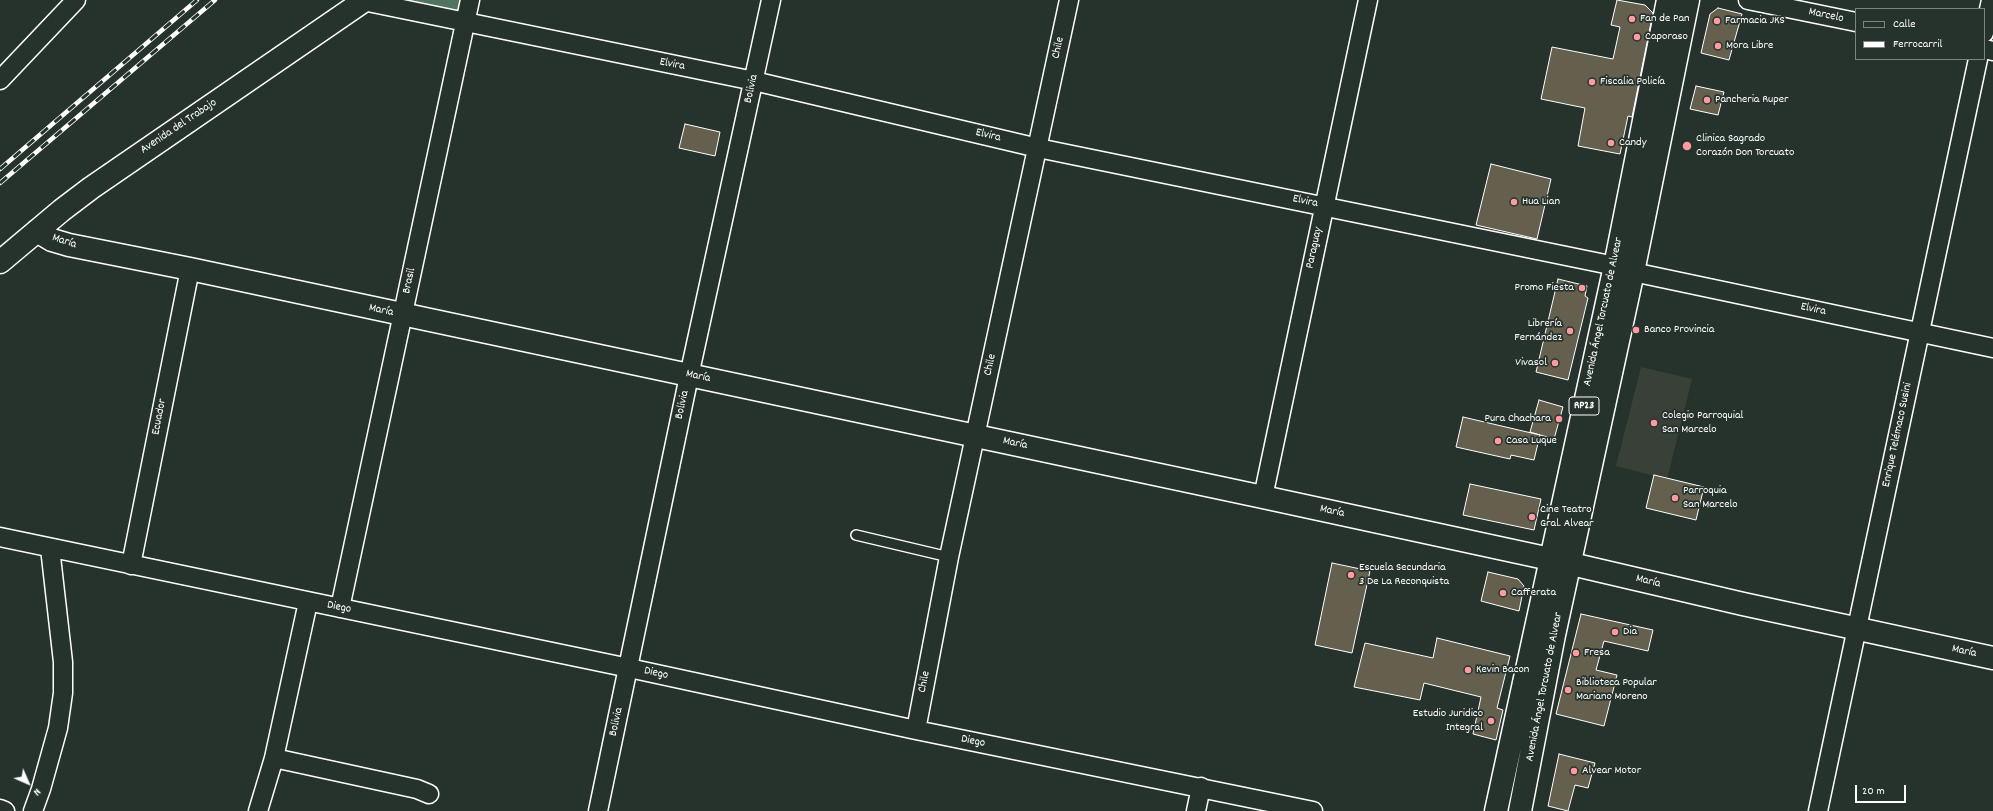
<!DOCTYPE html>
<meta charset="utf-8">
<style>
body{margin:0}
#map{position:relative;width:1993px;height:811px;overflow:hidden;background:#26332d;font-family:Dekko,sans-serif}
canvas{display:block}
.legend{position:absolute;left:1855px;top:8px;width:130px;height:52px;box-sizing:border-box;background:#26332d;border:1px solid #7d8581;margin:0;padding:5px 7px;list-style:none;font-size:12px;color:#fff}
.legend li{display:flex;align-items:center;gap:8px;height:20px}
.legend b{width:20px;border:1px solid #7d8581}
.north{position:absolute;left:8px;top:763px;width:40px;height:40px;-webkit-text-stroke:3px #26332d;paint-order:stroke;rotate:135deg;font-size:11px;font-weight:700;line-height:16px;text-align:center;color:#fff}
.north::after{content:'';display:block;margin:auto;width:14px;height:18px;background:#fff;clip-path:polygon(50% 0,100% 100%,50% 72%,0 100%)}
.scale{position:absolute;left:1855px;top:785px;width:51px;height:18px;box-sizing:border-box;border:2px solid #fff;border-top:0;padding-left:5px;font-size:12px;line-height:14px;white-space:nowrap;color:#fff;-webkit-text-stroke:3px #26332d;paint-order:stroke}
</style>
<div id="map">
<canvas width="1993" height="811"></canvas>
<ul class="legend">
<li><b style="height:5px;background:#26332d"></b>Calle</li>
<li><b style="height:5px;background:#fff"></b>Ferrocarril</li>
</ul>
<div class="north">N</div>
<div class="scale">20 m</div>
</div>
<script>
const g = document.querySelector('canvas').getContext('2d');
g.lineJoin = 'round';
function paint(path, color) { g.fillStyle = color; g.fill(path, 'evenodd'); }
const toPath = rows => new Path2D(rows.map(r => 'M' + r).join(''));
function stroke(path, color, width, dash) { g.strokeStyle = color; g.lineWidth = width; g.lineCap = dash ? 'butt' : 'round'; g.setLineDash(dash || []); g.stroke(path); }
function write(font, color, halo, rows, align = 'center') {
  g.font = font + ' Dekko,sans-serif'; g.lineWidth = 3.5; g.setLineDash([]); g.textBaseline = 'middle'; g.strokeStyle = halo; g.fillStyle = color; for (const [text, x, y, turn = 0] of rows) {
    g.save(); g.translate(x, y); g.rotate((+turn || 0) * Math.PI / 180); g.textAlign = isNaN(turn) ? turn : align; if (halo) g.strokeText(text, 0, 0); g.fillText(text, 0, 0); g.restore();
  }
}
const built = toPath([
 [1641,367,1692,379,1667,479,1616,466]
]);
const green = toPath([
 [390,0,461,0,460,17]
]);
const building = toPath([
 [1617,0,1645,5,1653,13,1632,117,1628,116,1620,154,1578,146,1585,108,1541,99,1552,47,1613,59,1620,27,1611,25,1617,0],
 [1718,8,1742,14,1729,60,1701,53,1710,14,1718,8],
 [1696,86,1724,92,1718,115,1690,109,1696,86],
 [685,124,720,132,715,156,679,148,685,124],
 [1491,164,1551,179,1537,239,1476,225,1491,164],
 [1558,279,1587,286,1585,296,1588,298,1568,380,1536,372,1558,279],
 [1539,400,1563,407,1554,439,1530,432,1539,400],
 [1463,417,1540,435,1534,460,1511,455,1510,459,1456,447,1463,417],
 [1654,475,1704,487,1696,520,1646,508,1654,475],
 [1470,484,1541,499,1534,530,1463,515,1470,484],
 [1332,563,1370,571,1352,653,1315,645,1332,563],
 [1488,572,1518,579,1524,586,1519,611,1481,601,1488,572],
 [1581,614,1653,630,1648,651,1604,641,1596,670,1617,675,1604,726,1556,714,1581,614],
 [1437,638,1510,656,1497,708,1503,710,1496,740,1473,734,1481,697,1424,683,1420,700,1354,687,1365,643,1433,658,1437,638],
 [1559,754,1595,763,1588,788,1575,785,1568,811,1548,806,1559,754]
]);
const service = toPath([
 [856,535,949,557]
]);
const minor = toPath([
 [1748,0,1856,22],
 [363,1,754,81,1038,148,1615,266],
 [1984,33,1991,0],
 [1984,49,1993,51],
 [0,80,76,0],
 [1633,272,1993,348],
 [1263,497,1368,0],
 [0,537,629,668,916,730,1313,811],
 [131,565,190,269],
 [340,608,470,0],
 [916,730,949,557,1069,0],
 [274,758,417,789,429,794],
 [0,809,5,811],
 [33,811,41,789,58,728,63,693,63,662,50,548],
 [258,811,274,758,308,602],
 [598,811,689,376,771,0],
 [1196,811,1201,787],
 [1818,811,1978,59]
]);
const tertiary = toPath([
 [37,231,52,240,69,245,190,269,1263,497,1550,559,1743,604,1993,658],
 [0,262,62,210,91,188,365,0]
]);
const primary = toPath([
 [1496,811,1615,266,1668,0],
 [1520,811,1554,635,1633,272,1688,0]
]);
const rail = toPath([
 [0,169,197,0],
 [0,183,215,0]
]);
const markers = [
 [1632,19,4,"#ff9aa2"],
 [1717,21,4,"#ff9aa2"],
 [1637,37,4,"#ff9aa2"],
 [1718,46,4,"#ff9aa2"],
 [1592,82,4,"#ff9aa2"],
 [1707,100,4,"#ff9aa2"],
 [1611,143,4,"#ff9aa2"],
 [1687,146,5,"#ff9aa2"],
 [1514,202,4,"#ff9aa2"],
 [1582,288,4,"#ff9aa2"],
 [1636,330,4,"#ff9aa2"],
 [1570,331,4,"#ff9aa2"],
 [1555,363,4,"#ff9aa2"],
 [1559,419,4,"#ff9aa2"],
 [1654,423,4,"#ff9aa2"],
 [1498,441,4,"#ff9aa2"],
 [1675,498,4,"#ff9aa2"],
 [1532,517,4,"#ff9aa2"],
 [1351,575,4,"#ff9aa2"],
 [1503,593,4,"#ff9aa2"],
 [1615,632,4,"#ff9aa2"],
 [1576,653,4,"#ff9aa2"],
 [1468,670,4,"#ff9aa2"],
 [1568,690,4,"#ff9aa2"],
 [1491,721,4,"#ff9aa2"],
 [1574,771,4,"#ff9aa2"]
];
const shields = [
 [1584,406,30]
];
const shieldNames = [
 ["RP23",1584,406]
];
const streetNames = [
 ["Marcelo",1826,16,12],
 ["Chile",1059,48,-78],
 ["Elvira",672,65,11],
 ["Bolivia",752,89,-78],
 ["Avenida del Trabajo",179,127,-34],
 ["Elvira",988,136,13],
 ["Elvira",1305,202,12],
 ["María",64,242,18],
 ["Paraguay",1315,248,-78],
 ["Brasil",410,281,-78],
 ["Elvira",1813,310,12],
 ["María",381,311,12],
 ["Avenida Ángel Torcuato de Alvear",1604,312,-78],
 ["Chile",991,365,-78],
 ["María",698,377,12],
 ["Bolivia",683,405,-78],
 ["Ecuador",160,417,-79],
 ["Enrique Telémaco Susini",1898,435,-78],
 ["María",1015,444,12],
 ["María",1332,512,12],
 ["María",1648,582,13],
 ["Diego",339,608,11],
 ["María",1964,652,12],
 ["Diego",656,674,12],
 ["Chile",925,682,-79],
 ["Avenida Ángel Torcuato de Alvear",1545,687,-79],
 ["Bolivia",617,722,-78],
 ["Diego",973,742,11]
];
const poiNames = [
 ["Fan de Pan",1640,19],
 ["Farmacia JKS",1725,21],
 ["Caporaso",1645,37],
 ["Mora Libre",1726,46],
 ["Fiscalia Policía",1600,82],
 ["Pancheria Ruper",1715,100],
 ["Clinica Sagrado",1696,139],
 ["Corazón Don Torcuato",1696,153],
 ["Candy",1619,143],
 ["Hua Lian",1522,202],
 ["Promo Fiesta",1574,288,"right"],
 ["Librería",1562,324,"right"],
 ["Fernández",1562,338,"right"],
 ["Banco Provincia",1644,330],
 ["Vivasol",1547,363,"right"],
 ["Colegio Parroquial",1662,416],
 ["San Marcelo",1662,430],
 ["Pura Chachara",1551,419,"right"],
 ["Casa Luque",1506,441],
 ["Parroquia",1683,491],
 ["San Marcelo",1683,505],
 ["Cine Teatro",1540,510],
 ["Gral. Alvear",1540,524],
 ["Escuela Secundaria",1359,568],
 ["3 De La Reconquista",1359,582],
 ["Cafferata",1511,593],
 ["Dia",1623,632],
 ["Fresa",1584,653],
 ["Kevin Bacon",1476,670],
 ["Biblioteca Popular",1576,683],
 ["Mariano Moreno",1576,697],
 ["Estudio Juridico",1483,714,"right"],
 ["Integral",1483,728,"right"],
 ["Alvear Motor",1582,771]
];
paint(built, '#394037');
paint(green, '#52735d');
paint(building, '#65604e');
stroke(building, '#fff', 1);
stroke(service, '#fff', 12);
stroke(minor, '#fff', 21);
stroke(tertiary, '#fff', 25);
stroke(primary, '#fff', 25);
stroke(service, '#26332d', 9);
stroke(minor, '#26332d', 18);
stroke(tertiary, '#26332d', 22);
stroke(primary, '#26332d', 22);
stroke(rail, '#fff', 4.5);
stroke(rail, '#26332d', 3, [9]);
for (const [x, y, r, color] of markers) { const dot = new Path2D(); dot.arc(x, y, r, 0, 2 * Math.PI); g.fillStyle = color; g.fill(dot); stroke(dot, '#26332d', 1.5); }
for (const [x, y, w] of shields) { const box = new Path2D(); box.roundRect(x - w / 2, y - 9, w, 18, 3); g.fillStyle = '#26332d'; g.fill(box); stroke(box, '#fff', 1); }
write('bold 11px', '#fff', null, shieldNames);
write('12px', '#fff', '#26332d', streetNames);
write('12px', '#fff', '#26332d', poiNames, 'left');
</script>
